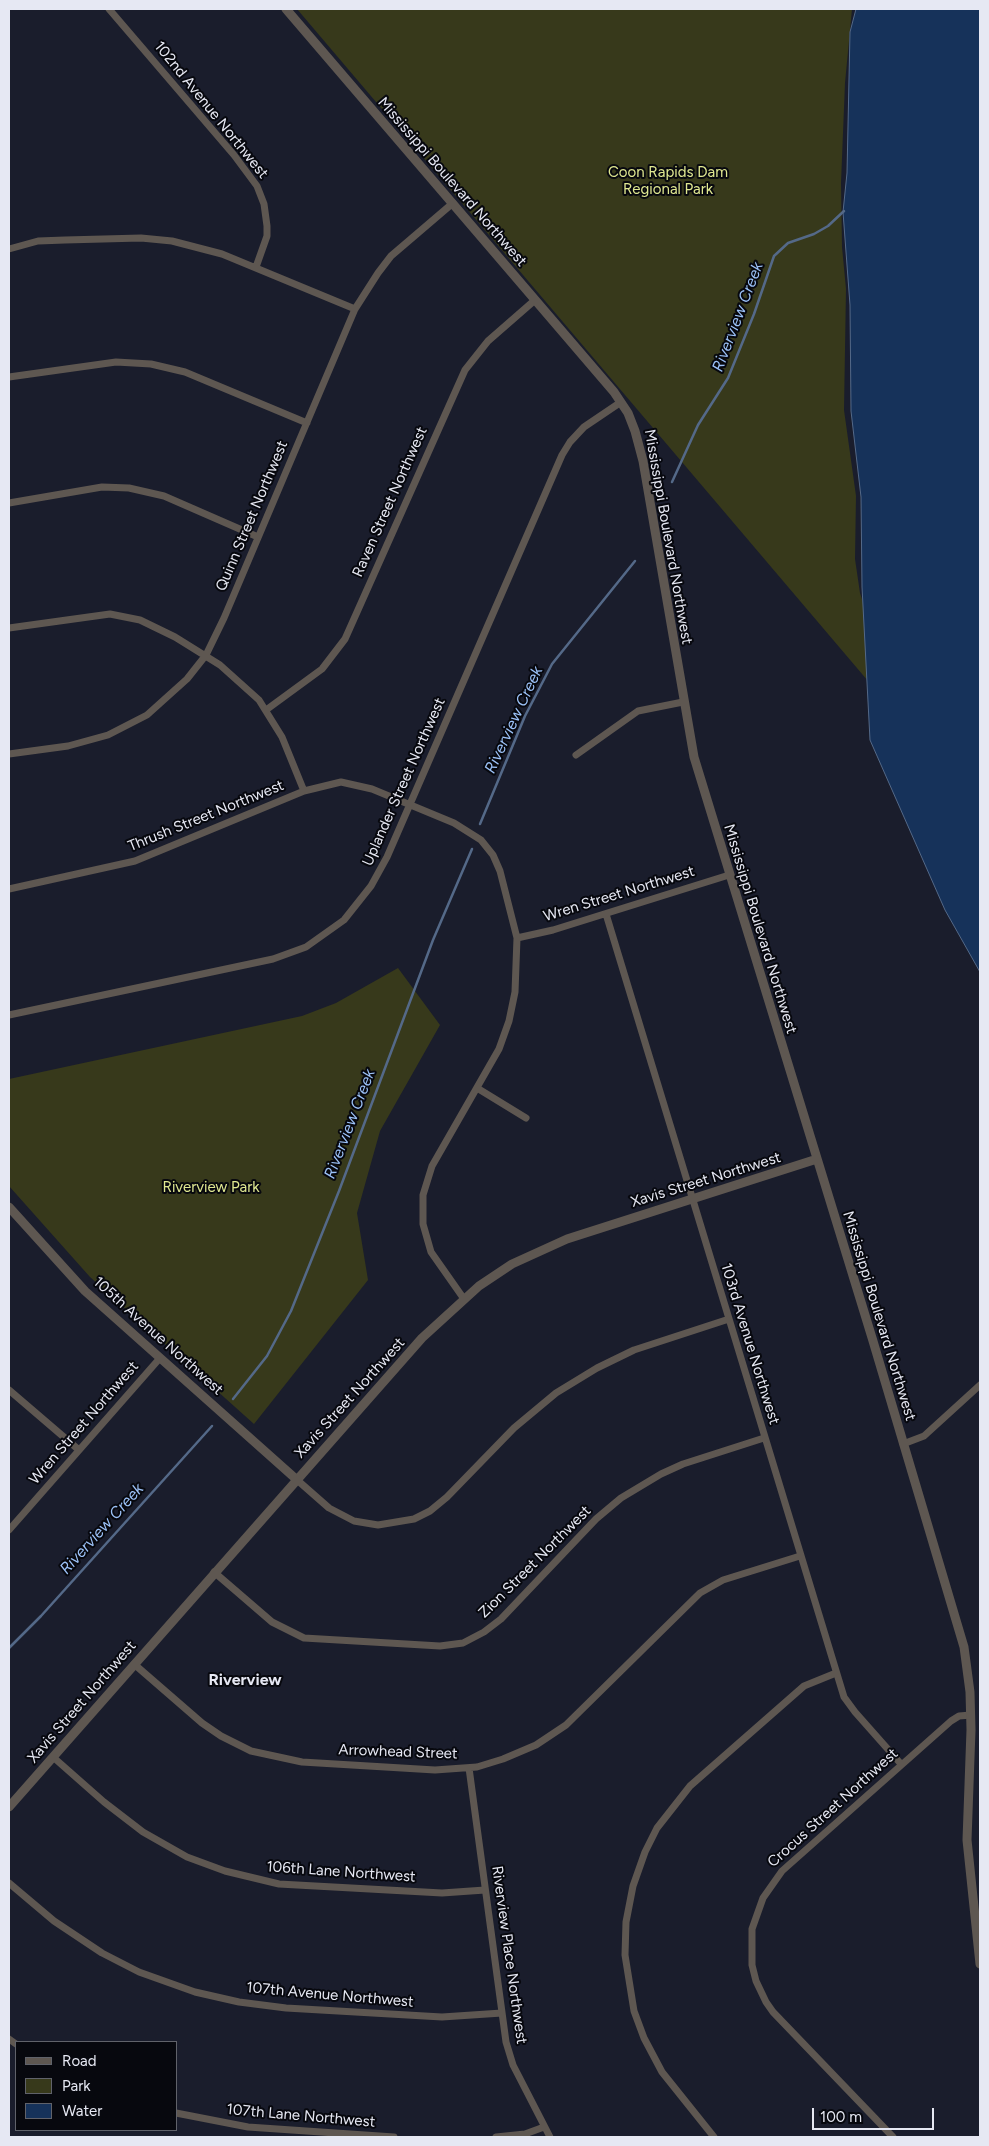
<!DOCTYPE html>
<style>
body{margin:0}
#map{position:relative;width:989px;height:2146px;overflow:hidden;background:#1a1d2c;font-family:Figtree,sans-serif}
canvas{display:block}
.frame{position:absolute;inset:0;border:10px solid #e6e8f3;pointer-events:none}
.legend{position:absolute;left:15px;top:2041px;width:162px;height:90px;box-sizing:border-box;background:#07080e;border:1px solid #60626a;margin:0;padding:6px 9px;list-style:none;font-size:15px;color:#e6e8f3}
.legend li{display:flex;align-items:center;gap:10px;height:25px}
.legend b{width:25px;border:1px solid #60626a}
.scale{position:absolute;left:812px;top:2108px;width:122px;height:22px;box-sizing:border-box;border:2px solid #e6e8f3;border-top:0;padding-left:6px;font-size:15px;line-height:18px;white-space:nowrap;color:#e6e8f3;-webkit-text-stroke:4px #07080e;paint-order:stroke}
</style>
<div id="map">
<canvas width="989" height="2146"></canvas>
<div class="frame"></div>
<ul class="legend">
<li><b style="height:6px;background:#5e5751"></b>Road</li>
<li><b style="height:14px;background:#37391b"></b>Park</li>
<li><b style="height:14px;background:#16325a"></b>Water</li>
</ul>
<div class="scale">100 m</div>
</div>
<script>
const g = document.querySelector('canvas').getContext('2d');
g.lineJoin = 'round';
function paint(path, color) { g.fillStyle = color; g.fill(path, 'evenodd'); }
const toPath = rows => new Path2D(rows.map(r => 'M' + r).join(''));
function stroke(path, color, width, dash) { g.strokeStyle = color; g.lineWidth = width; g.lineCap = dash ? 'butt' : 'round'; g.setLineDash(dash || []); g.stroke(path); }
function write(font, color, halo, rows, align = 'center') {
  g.font = font + ' Figtree,sans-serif'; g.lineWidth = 4; g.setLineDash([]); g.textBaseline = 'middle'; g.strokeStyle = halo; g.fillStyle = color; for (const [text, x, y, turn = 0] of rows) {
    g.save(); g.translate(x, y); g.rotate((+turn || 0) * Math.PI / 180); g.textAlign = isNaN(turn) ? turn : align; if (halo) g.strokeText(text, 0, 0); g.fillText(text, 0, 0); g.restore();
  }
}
const green = toPath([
 [297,9,852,9,845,83,841,183,842,247,846,289,844,410,856,496,855,559,860,593,880,654,885,701],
 [398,968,440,1025,380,1131,357,1213,368,1280,254,1424,90,1277,9,1186,9,1079,302,1016,336,1003]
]);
const water = toPath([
 [856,9,980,9,980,972,945,910,870,740,862,587,861,497,851,411,850,305,843,212,847,173,850,32,856,9]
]);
const stream = toPath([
 [672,482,698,425,728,378,754,314,774,256,788,243,814,234,828,226,844,211],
 [480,824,525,716,552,664,635,561],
 [233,1399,267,1356,291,1311,339,1191,433,940,472,849],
 [9,1648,41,1616,212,1426]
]);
const minor = toPath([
 [109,9,234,155,257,186,264,204,267,226,267,236,256,267],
 [9,249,38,241,65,240,141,238,172,241,222,254,355,309],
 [9,377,116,362,151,364,185,372,307,423],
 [9,503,102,487,129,488,164,496,258,537],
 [9,628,110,614,140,620,175,637,220,665,259,700,282,737,304,791],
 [266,710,322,669,345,639,465,370,488,341,535,300],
 [9,754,68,746,108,735,147,715,187,679,206,655,224,618,355,309,378,273,391,256,453,203],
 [576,755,638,711,683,702],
 [9,889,135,861,304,791,341,782,372,789,454,823,481,840,493,855,500,871,517,938,515,992,509,1021,499,1049,432,1166,423,1195,423,1224,431,1252,464,1299],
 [606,914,844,1697,855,1712,901,1764],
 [517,938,553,930,729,875],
 [9,1015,273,959,306,947,344,920,371,886,387,857,562,455,570,442,584,427,621,402],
 [477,1088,526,1118],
 [9,1390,79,1450],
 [903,1444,924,1436,980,1385],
 [296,1479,329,1508,354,1521,378,1525,414,1519,430,1511,447,1497,514,1428,556,1393,597,1368,634,1350,729,1319],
 [9,1530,160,1358],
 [214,1572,272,1622,304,1638,440,1646,463,1643,484,1632,501,1619,596,1519,621,1498,661,1474,683,1464,764,1438],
 [134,1664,202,1723,221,1736,251,1751,302,1762,435,1770,477,1767,503,1759,536,1745,566,1725,700,1593,723,1580,800,1556],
 [53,1757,104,1802,143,1832,187,1857,225,1871,279,1884,442,1893,485,1890],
 [469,1768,506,2042,513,2065,550,2137],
 [9,1883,54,1921,102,1953,139,1972,195,1992,239,2002,286,2008,442,2017,502,2013],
 [9,2039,16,2044],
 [176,2113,248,2127,394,2137],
 [496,2137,525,2134,544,2127],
 [714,2137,662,2072,644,2038,634,2011,625,1955,626,1922,633,1886,645,1852,657,1828,690,1786,804,1686,836,1673],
 [893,2137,773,2012,766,2002,756,1981,752,1965,752,1929,763,1898,782,1871,951,1721,959,1716,971,1715]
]);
const tertiary = toPath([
 [286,9,614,392,628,413,635,431,643,461,694,757,873,1341,964,1647,970,1692,971,1730,967,1840,980,1964],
 [9,1207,85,1291,296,1479],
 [9,1807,422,1338,479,1286,512,1264,567,1239,817,1159]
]);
const streetNames = [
 ["102nd Avenue Northwest",211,110,51],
 ["Mississippi Boulevard Northwest",452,182,49],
 ["Raven Street Northwest",390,502,-66],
 ["Quinn Street Northwest",252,516,-67],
 ["Mississippi Boulevard Northwest",668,537,80],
 ["Uplander Street Northwest",404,782,-66],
 ["Thrush Street Northwest",206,816,-22],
 ["Wren Street Northwest",619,894,-17],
 ["Mississippi Boulevard Northwest",760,929,73],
 ["Xavis Street Northwest",706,1180,-17],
 ["Mississippi Boulevard Northwest",879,1316,73],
 ["105th Avenue Northwest",158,1336,42],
 ["103rd Avenue Northwest",750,1344,73],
 ["Xavis Street Northwest",350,1398,-48],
 ["Wren Street Northwest",84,1423,-49],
 ["Zion Street Northwest",535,1562,-45],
 ["Xavis Street Northwest",82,1702,-49],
 ["Arrowhead Street",398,1752,2],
 ["Crocus Street Northwest",833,1808,-42],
 ["106th Lane Northwest",341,1872,4],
 ["Riverview Place Northwest",509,1955,82],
 ["107th Avenue Northwest",330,1995,5],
 ["107th Lane Northwest",301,2116,5]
];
const parkNames = [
 ["Coon Rapids Dam",668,173],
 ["Regional Park",668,190],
 ["Riverview Park",211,1188]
];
const waterNames = [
 ["Riverview Creek",738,317,-69],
 ["Riverview Creek",514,720,-65],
 ["Riverview Creek",350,1124,-69],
 ["Riverview Creek",102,1529,-48]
];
const neighbourhoodNames = [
 ["Riverview",245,1680]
];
paint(green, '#37391b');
paint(water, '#16325a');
stroke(water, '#546988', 1);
stroke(stream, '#546988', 2.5);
stroke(minor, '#5e5751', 7);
stroke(tertiary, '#5e5751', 9);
write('15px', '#e6e8f3', '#07080e', streetNames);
write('15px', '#e0e891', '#07080e', parkNames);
write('italic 16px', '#9cc2f8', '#07080e', waterNames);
write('bold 16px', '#e6e8f3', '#07080e', neighbourhoodNames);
</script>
